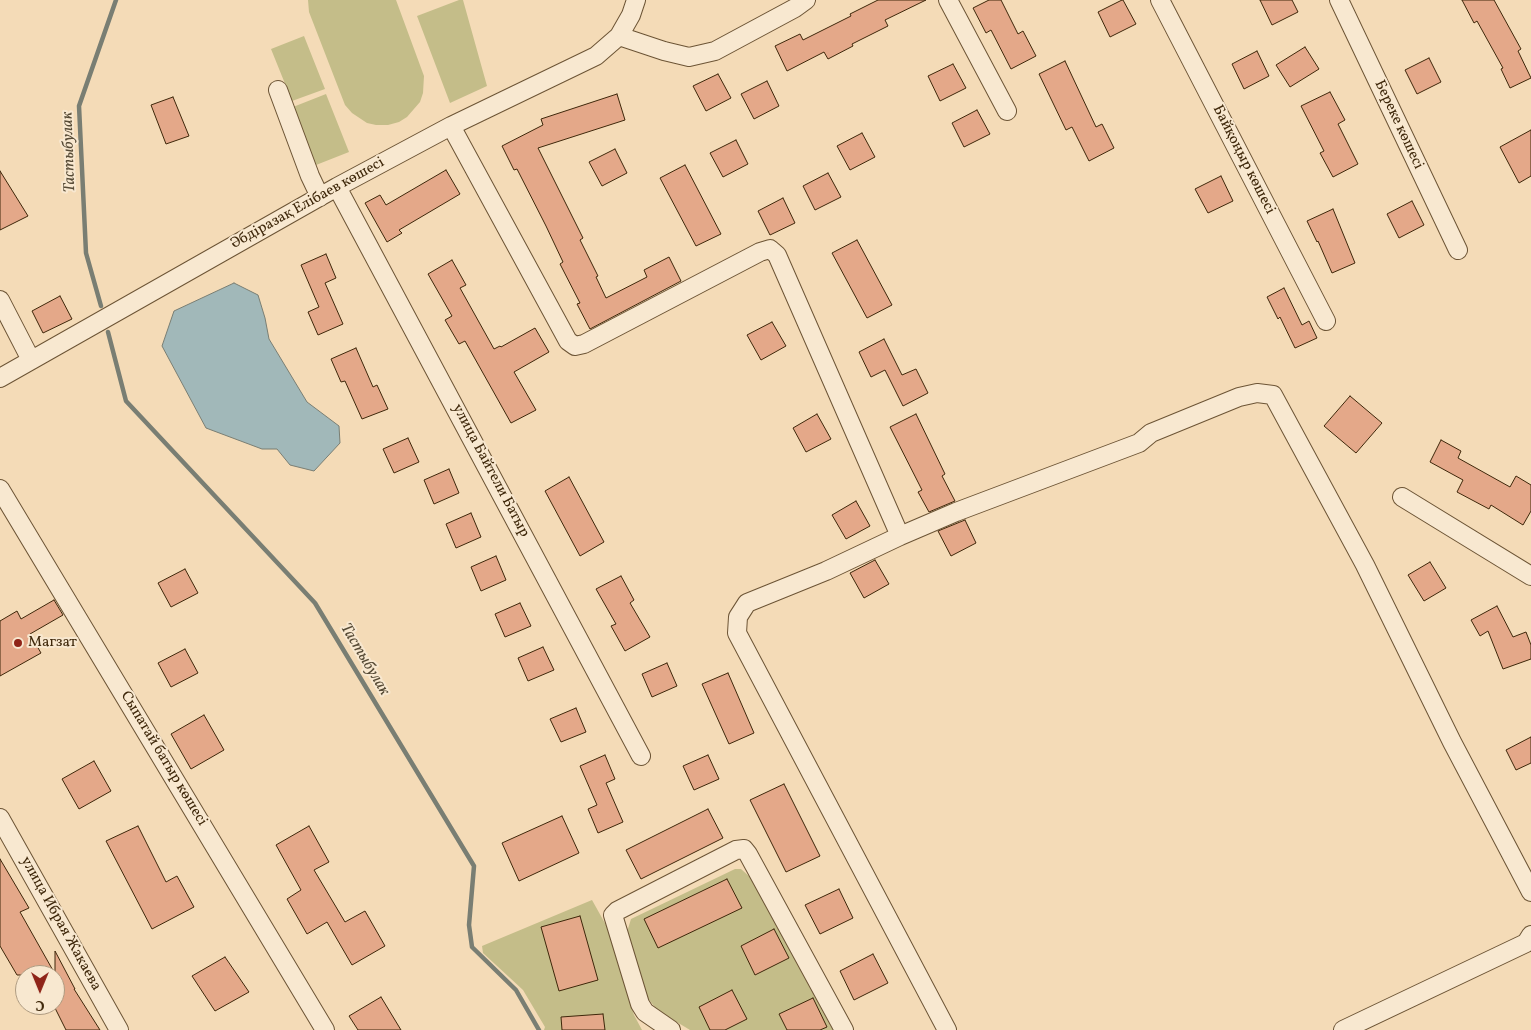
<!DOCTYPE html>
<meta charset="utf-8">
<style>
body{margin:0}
#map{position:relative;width:1531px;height:1030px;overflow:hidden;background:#f4dbb7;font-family:Vollkorn,serif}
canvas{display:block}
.north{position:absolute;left:15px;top:965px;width:50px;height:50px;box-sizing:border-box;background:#f8e8d0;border:1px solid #ae9b81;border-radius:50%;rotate:180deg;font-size:14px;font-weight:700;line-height:20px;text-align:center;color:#3e270a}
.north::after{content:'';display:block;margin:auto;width:18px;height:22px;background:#8f2418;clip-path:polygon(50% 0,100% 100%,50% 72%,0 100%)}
</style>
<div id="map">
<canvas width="1531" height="1030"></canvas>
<div class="north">С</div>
</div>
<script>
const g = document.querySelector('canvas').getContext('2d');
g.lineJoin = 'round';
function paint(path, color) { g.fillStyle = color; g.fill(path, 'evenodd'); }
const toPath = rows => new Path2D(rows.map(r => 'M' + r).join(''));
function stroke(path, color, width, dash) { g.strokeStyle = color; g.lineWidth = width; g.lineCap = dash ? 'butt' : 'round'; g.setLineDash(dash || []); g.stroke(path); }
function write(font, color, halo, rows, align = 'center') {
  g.font = font + ' Vollkorn,serif'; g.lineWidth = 4; g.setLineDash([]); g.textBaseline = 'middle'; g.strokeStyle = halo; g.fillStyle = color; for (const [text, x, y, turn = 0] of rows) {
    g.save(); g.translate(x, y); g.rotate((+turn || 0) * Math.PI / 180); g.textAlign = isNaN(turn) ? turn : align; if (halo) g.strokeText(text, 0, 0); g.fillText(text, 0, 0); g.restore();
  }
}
const green = toPath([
 [308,0,396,0,424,76,423,93,420,102,407,117,399,122,388,125,376,125,367,123,352,113,345,105,309,12],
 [459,0,463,0,487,86,450,103,417,16],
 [304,36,325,89,292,101,271,49],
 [326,94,349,152,316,165,293,107],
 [735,869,741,869,750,877,833,1030,690,1030,657,1010,647,997,627,932,631,919],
 [592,900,611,934,634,1015,642,1030,544,1030,545,1027,523,990,483,953,482,946]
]);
const water = toPath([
 [234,283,258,295,265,318,269,339,307,402,339,426,340,443,314,471,290,465,277,449,262,449,206,428,162,346,174,311,234,283]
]);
const stream = toPath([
 [101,306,86,253,79,106,116,0],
 [108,332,126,401,315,603,474,866,469,925,472,947,516,990,539,1030]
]);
const building = toPath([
 [878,0,926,0,885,20,888,26,852,44,853,46,828,59,824,52,787,71,775,46,800,34,803,40,851,16,850,14,878,0],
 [989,0,1001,0,1018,34,1023,31,1036,56,1011,69,991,30,986,33,973,8,989,0],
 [1122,0,1123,0,1136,24,1110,37,1098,12,1122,0],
 [1260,0,1292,0,1298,12,1272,25,1260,0],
 [1462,0,1494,0,1521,49,1518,51,1531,78,1510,88,1501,69,1503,68,1477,21,1474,23,1462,0],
 [1305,47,1319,69,1290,87,1276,65,1305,47],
 [1257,51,1269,76,1244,89,1232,64,1257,51],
 [1429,58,1441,82,1417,94,1405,70,1429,58],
 [1065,61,1096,127,1102,124,1114,148,1089,161,1072,127,1066,130,1039,74,1065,61],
 [953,64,966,88,940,101,928,76,953,64],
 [718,74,731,98,706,111,693,86,718,74],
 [767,81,779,106,754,119,741,94,767,81],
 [1330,92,1345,120,1338,124,1358,164,1333,177,1320,153,1324,151,1301,106,1330,92],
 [617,94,625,120,538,148,583,238,580,240,598,276,596,277,606,298,647,277,644,270,669,257,681,281,590,329,577,304,580,303,560,264,563,262,546,226,517,169,514,170,502,146,543,125,541,119,617,94],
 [173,97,189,136,166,144,151,105,173,97],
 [977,110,990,134,964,147,952,123,977,110],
 [1531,130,1531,176,1519,183,1500,147,1531,130],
 [862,133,875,157,850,170,837,146,862,133],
 [736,140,748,164,723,177,710,153,736,140],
 [615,149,627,173,602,186,589,162,615,149],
 [685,165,721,234,696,246,660,178,685,165],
 [446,170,460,194,399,230,402,233,387,242,365,203,380,195,386,205,446,170],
 [0,171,28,216,0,230,0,171],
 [828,173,841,197,815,210,803,186,828,173],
 [1221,176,1233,201,1208,213,1195,189,1221,176],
 [783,198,795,223,770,235,758,211,783,198],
 [1412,201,1424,225,1399,238,1387,214,1412,201],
 [1333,209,1355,263,1332,273,1318,241,1317,242,1307,221,1333,209],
 [857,240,892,305,867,318,832,253,857,240],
 [326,254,336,278,325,283,343,324,318,335,308,312,319,307,301,265,326,254],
 [452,260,466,285,460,288,494,349,500,346,501,347,535,328,549,352,514,372,536,410,511,423,465,341,459,344,445,320,452,316,428,274,452,260],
 [1284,288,1302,325,1309,321,1317,338,1295,348,1280,317,1278,319,1267,297,1284,288],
 [60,296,72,319,43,333,32,311,60,296],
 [772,322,786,346,761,360,747,335,772,322],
 [884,339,902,375,916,369,928,393,903,406,885,370,871,377,859,352,884,339],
 [356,348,373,387,377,385,388,409,362,419,345,381,341,382,331,359,356,348],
 [1350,396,1382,423,1356,453,1324,426,1350,396],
 [817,414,831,439,806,452,793,428,817,414],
 [916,414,945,474,942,476,955,501,929,512,918,492,922,490,890,427,916,414],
 [408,438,419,462,394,473,383,449,408,438],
 [1441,440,1461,451,1458,458,1510,487,1516,476,1531,485,1531,511,1523,525,1491,505,1489,509,1457,492,1463,480,1430,462,1441,440],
 [449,469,459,493,434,504,424,480,449,469],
 [569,477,604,542,580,556,545,491,569,477],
 [856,501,870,526,846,539,832,515,856,501],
 [471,513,481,537,456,548,446,524,471,513],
 [965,520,976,543,951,556,938,531,965,520],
 [496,556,506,580,481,591,471,567,496,556],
 [875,560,889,584,864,598,850,573,875,560],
 [1430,562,1446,588,1424,601,1408,575,1430,562],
 [185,569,198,593,171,607,158,583,185,569],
 [621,576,634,600,630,603,650,637,625,651,611,626,616,624,596,589,621,576],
 [54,600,63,615,30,634,41,653,0,676,0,621,17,611,21,619,54,600],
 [520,603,531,626,505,637,495,614,520,603],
 [1497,606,1513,637,1526,632,1531,645,1531,659,1503,669,1488,631,1480,636,1471,620,1497,606],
 [543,647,554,670,528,681,518,658,543,647],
 [185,649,198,673,171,687,158,663,185,649],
 [667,663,677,686,652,697,642,674,667,663],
 [728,673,754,733,729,744,702,684,728,673],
 [576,708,586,732,561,742,550,719,576,708],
 [204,715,224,750,191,769,171,734,204,715],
 [1531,737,1531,763,1516,770,1506,750,1531,737],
 [605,755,615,779,606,783,623,822,598,833,588,809,597,805,580,766,605,755],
 [708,755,719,779,694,790,683,766,708,755],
 [94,761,111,791,79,809,62,779,94,761],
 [784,784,820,856,786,872,750,800,784,784],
 [708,809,723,838,641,879,626,850,708,809],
 [562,816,579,853,519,881,502,843,562,816],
 [138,826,166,882,177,876,194,907,152,929,106,841,138,826],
 [309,826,329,862,314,870,345,922,365,911,385,946,352,965,327,922,307,934,287,899,301,890,276,845,309,826],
 [0,859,29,908,20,912,55,974,55,951,75,989,74,989,100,1030,66,1030,55,1008,55,975,17,975,0,946,0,859],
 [727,879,742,908,658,948,644,919,727,879],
 [839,889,853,918,820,934,805,905,839,889],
 [580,916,598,980,559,991,541,927,580,916],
 [774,929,789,958,755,975,741,946,774,929],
 [873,954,888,983,854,1000,840,971,873,954],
 [225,957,249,992,215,1011,192,976,225,957],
 [732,990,747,1019,725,1030,710,1030,699,1007,732,990],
 [381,997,401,1030,358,1030,349,1016,381,997],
 [813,998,827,1027,820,1030,787,1030,779,1014,813,998],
 [603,1014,605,1030,562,1030,561,1017,603,1014]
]);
const minor = toPath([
 [948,0,1007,111],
 [1160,0,1326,321],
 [1339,0,1458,250],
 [619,36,664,51,689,57,715,51,795,8,806,0],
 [278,90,310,176,320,197],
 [451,126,568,341,575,346,584,344,760,252,770,249,777,255,900,536],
 [337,187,641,756],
 [0,300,31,360],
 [0,378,337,187,451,126,596,56,619,36,631,15,636,0],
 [0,489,325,1030],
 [1402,497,1531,576],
 [0,818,119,1030],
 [671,1030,645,1012,640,1004,613,915,617,911,736,850,744,849,748,854,844,1030],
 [947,1030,737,633,738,617,747,603,826,571,900,536,956,512,1139,443,1151,433,1239,397,1257,393,1273,395,1365,565,1452,742,1531,892],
 [1343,1030,1526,943,1531,935]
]);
const markers = [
 [18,643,5,"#8f2418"]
];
const streetNames = [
 ["Береке көшесі",1398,125,65],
 ["Байқоңыр көшесі",1243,160,63],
 ["Әбдіразақ Елібаев көшесі",308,204,-29],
 ["улица Байтели Батыр",490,471,62],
 ["Сыпатай батыр көшесі",163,759,59],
 ["улица Ибрая Жакаева",60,924,61]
];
const poiNames = [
 ["Магзат",28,643]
];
const waterNames = [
 ["Тастыбулак",70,152,-92],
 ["Тастыбулак",364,660,59]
];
paint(green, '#c4bd89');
paint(water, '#a1b8b9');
stroke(water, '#797e73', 1);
stroke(stream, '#797e73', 4.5);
paint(building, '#e4a889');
stroke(building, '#3e270a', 1);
stroke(minor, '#6c5435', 20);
stroke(minor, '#f8e8d0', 18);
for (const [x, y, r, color] of markers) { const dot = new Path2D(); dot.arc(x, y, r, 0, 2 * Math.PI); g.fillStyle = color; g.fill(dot); stroke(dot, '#f8e8d0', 2); }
write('15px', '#3e270a', '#f8e8d0', streetNames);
write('15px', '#3e270a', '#f8e8d0', poiNames, 'left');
write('italic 16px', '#574b36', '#f8e8d0', waterNames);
</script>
